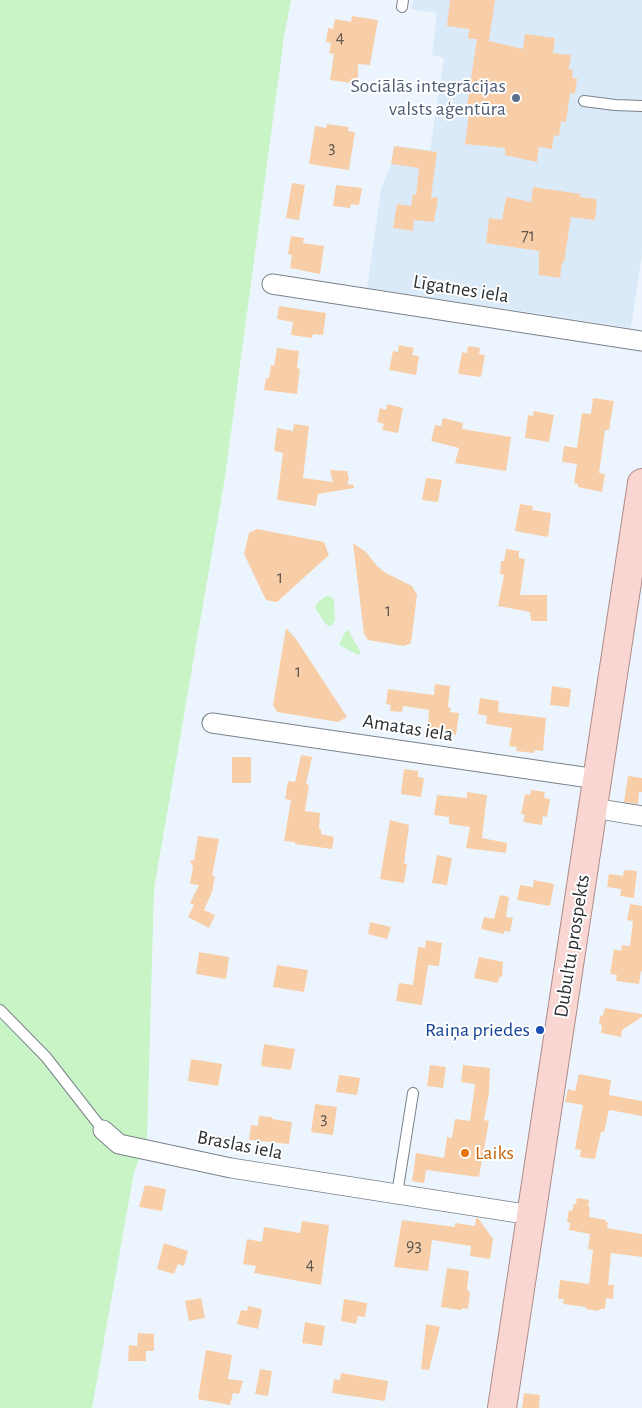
<!DOCTYPE html>
<meta charset="utf-8">
<style>
body{margin:0}
canvas{display:block;background:#ecf5fe}
</style>
<canvas width="642" height="1408"></canvas>
<script>
const g = document.querySelector('canvas').getContext('2d');
g.lineJoin = 'round';
function paint(path, color) { g.fillStyle = color; g.fill(path, 'evenodd'); }
const toPath = rows => new Path2D(rows.map(r => 'M' + r).join(''));
function stroke(path, color, width, dash) { g.strokeStyle = color; g.lineWidth = width; g.lineCap = dash ? 'butt' : 'round'; g.setLineDash(dash || []); g.stroke(path); }
function write(font, color, halo, rows, align = 'center') {
  g.font = font + ' "Alegreya Sans",sans-serif'; g.lineWidth = 4; g.setLineDash([]); g.textBaseline = 'middle'; g.strokeStyle = halo; g.fillStyle = color; for (const [text, x, y, turn = 0] of rows) {
    g.save(); g.translate(x, y); g.rotate((+turn || 0) * Math.PI / 180); g.textAlign = isNaN(turn) ? turn : align; if (halo) g.strokeText(text, 0, 0); g.fillText(text, 0, 0); g.restore();
  }
}
const built = toPath([
 [413,0,642,0,642,255,631,328,367,288,381,189,391,164,394,146,430,150,444,58,432,55,437,13,411,9]
]);
const green = toPath([
 [0,0,291,0,284,37,225,477,154,889,147,1141,134,1172,92,1408,0,1408],
 [326,596,331,597,334,600,335,621,331,626,328,626,325,623,315,608,317,603],
 [348,630,360,651,360,654,358,655,339,645,345,632]
]);
const building = toPath([
 [450,0,495,0,489,41,523,49,525,34,555,38,553,53,571,55,569,69,573,70,572,78,577,78,575,94,570,93,566,122,561,121,559,136,554,135,552,149,539,147,537,162,505,155,505,148,465,144,469,113,466,112,477,39,468,39,469,29,447,26],
 [352,16,378,20,370,65,358,64,358,84,330,80,334,54,329,53,331,43,326,42,328,28,333,29,335,19,351,22],
 [327,124,349,127,348,131,355,132,349,170,309,164,315,126,326,128],
 [394,146,437,152,431,197,438,198,434,222,414,220,413,231,393,228,397,204,411,206,413,194,416,195,419,168,391,164],
 [292,183,305,185,299,220,286,218],
 [336,185,362,188,359,205,351,204,350,208,333,206],
 [533,187,581,194,580,197,597,199,595,220,571,217,564,263,562,262,560,278,539,275,539,251,486,243,489,218,502,220,506,197,531,202],
 [291,236,304,238,303,243,324,246,320,274,290,268,292,255,288,254],
 [279,306,326,313,323,335,313,334,312,338,291,335,293,322,277,319],
 [399,345,414,348,412,355,419,356,416,375,389,370,393,351,398,352],
 [468,346,480,348,479,354,485,355,481,377,458,374,462,352,467,353],
 [277,348,299,351,297,368,300,369,297,394,264,390,266,378,269,378,271,365,274,366],
 [593,398,614,401,609,430,605,430,599,473,605,474,602,492,578,487,578,484,574,483,577,464,562,462,564,446,577,448,582,413,591,414],
 [387,404,403,408,398,433,382,430,384,424,377,422,380,408,386,410],
 [534,411,554,415,549,442,525,438,528,415,533,416],
 [443,418,463,423,462,429,511,437,506,471,455,463,459,448,431,441,435,425,441,426],
 [294,424,309,426,303,478,333,482,330,470,347,471,349,479,347,484,354,485,354,488,318,494,316,506,277,500,283,453,274,451,277,428,293,431],
 [426,478,442,480,438,502,422,500],
 [520,504,533,506,532,510,551,513,548,537,515,531],
 [257,529,324,542,329,555,277,602,266,600,244,554,249,533],
 [353,543,366,552,377,566,386,573,412,586,417,595,411,643,404,646,368,640,364,634],
 [506,549,519,551,519,558,525,559,520,595,547,595,547,621,531,621,530,612,498,606,504,575,500,574,501,561,504,561],
 [286,628,296,639,347,717,338,722,277,712,273,705],
 [435,684,450,686,448,707,451,708,450,712,459,713,456,735,443,733,442,740,427,738,429,710,403,706,402,712,390,711,391,705,386,704,388,689,434,695],
 [552,686,571,689,569,707,550,705],
 [480,698,499,701,498,712,546,718,543,751,535,750,534,753,516,751,517,747,509,746,512,728,486,724,487,716,478,714],
 [301,755,312,757,306,784,309,785,305,811,320,813,319,829,321,830,321,834,334,837,332,849,295,844,295,842,284,841,291,800,285,799,288,781,295,782],
 [232,757,251,757,251,783,232,783],
 [404,769,418,771,418,777,424,778,421,797,401,794],
 [628,776,642,778,642,792,639,792,638,804,624,802],
 [531,790,545,792,544,798,550,799,547,817,543,816,542,825,523,822,525,815,521,814,525,794,530,795],
 [467,792,487,795,482,838,507,843,506,853,466,848,470,827,449,824,449,817,434,815,437,795,467,798],
 [390,820,409,825,404,864,407,864,404,883,380,879],
 [198,836,219,839,212,876,215,876,212,892,204,910,215,915,209,928,188,917,194,905,190,903,199,885,190,884,193,866,190,861,194,860],
 [437,855,452,858,447,885,432,883],
 [624,870,637,871,634,898,620,896,621,889,607,887,609,874,623,876],
 [534,880,554,884,550,906,517,900,520,885,533,887],
 [500,895,509,897,506,917,513,918,510,932,504,931,504,934,481,929,484,917,494,919],
 [630,904,642,906,642,971,641,971,639,984,616,981,617,975,610,974,614,949,621,951,622,945,630,946,633,921,627,920],
 [370,922,391,927,387,939,368,934],
 [426,940,442,943,439,966,428,965,422,1005,396,1001,399,983,413,985,418,947,425,948],
 [199,952,229,957,226,979,196,974],
 [479,957,503,962,502,976,499,978,498,983,474,978],
 [277,965,308,970,304,992,273,987],
 [605,1008,642,1014,642,1017,622,1030,621,1037,601,1033,602,1026,599,1023,600,1017,603,1015],
 [264,1044,295,1049,291,1070,261,1066],
 [191,1059,222,1064,218,1086,188,1081],
 [430,1065,446,1067,443,1088,427,1086],
 [463,1065,490,1068,489,1093,484,1120,489,1121,479,1177,426,1170,424,1183,412,1181,416,1153,444,1158,447,1137,452,1138,455,1119,470,1121,475,1084,461,1082],
 [579,1074,611,1080,609,1095,642,1101,642,1116,609,1110,604,1132,601,1132,595,1159,580,1157,581,1150,575,1149,583,1105,565,1102,568,1089,575,1091],
 [339,1075,360,1078,357,1095,336,1092],
 [315,1104,337,1107,333,1135,311,1132],
 [259,1116,272,1117,272,1119,292,1122,289,1144,249,1140,251,1125,258,1126],
 [145,1185,166,1189,162,1211,139,1207],
 [577,1198,589,1200,588,1207,590,1207,589,1217,606,1220,606,1222,608,1222,607,1228,642,1234,642,1257,611,1253,608,1285,614,1285,613,1299,606,1298,605,1309,599,1309,599,1311,586,1309,586,1307,563,1304,564,1299,558,1299,560,1280,589,1284,593,1250,588,1249,590,1234,569,1230,570,1223,567,1222,569,1210,572,1211,574,1204,576,1204],
 [476,1218,478,1218,493,1239,490,1259,470,1256,471,1246,432,1240,428,1271,394,1267,402,1220,455,1227,455,1223,475,1226],
 [302,1221,329,1225,321,1285,254,1273,256,1266,243,1264,247,1239,262,1242,264,1227,300,1233],
 [164,1243,188,1251,184,1266,178,1264,174,1274,157,1269],
 [447,1268,469,1271,467,1289,470,1293,468,1309,463,1308,461,1310,441,1307],
 [201,1298,205,1318,189,1321,185,1301],
 [344,1299,367,1303,365,1317,358,1316,356,1324,341,1321],
 [248,1306,262,1309,258,1329,237,1324,241,1310,247,1311],
 [305,1322,325,1326,322,1346,302,1343],
 [426,1324,440,1327,429,1370,421,1369],
 [138,1333,154,1334,154,1351,146,1351,146,1361,128,1361,129,1345,137,1346],
 [206,1350,232,1355,228,1379,243,1381,239,1394,233,1393,230,1405,198,1399],
 [260,1369,272,1371,268,1396,255,1394],
 [341,1373,388,1381,385,1401,332,1393,334,1379,340,1380],
 [524,1393,540,1395,539,1408,522,1408]
]);
const lane = toPath([
 [402,7,403,0],
 [584,101,615,105,642,106],
 [0,1010,46,1057,103,1130],
 [397,1194,413,1093]
]);
const street = toPath([
 [272,284,642,341],
 [212,723,597,779],
 [593,808,642,816],
 [103,1130,119,1144,231,1168,531,1215]
]);
const primary = toPath([
 [502,1408,642,483]
]);
const markers = [
 [516,98,5,"#5c6f8a"],
 [540,1030,5,"#1a4fb4"],
 [465,1153,5,"#e8710a"]
];
const numberNames = [
 ["4",340,38],
 ["3",332,148],
 ["71",528,236],
 ["1",280,578],
 ["1",388,611],
 ["1",298,672],
 ["3",324,1119],
 ["93",414,1246],
 ["4",310,1265]
];
const serviceNames = [
 ["Sociālās integrācijas",506,86],
 ["valsts aģentūra",506,109]
];
const streetNames = [
 ["Līgatnes iela",461,289,9],
 ["Amatas iela",408,728,9],
 ["Dubultu prospekts",572,946,-81],
 ["Braslas iela",240,1145,11]
];
const transitNames = [
 ["Raiņa priedes",530,1030]
];
const foodNames = [
 ["Laiks",475,1153]
];
paint(built, '#dbeaf9');
paint(green, '#c8f4c6');
paint(building, '#f8cea8');
stroke(lane, '#7a828a', 12);
stroke(street, '#7a828a', 21);
stroke(primary, '#b08a88', 30);
stroke(lane, '#fff', 10);
stroke(street, '#fff', 19);
stroke(primary, '#fad6d3', 28);
for (const [x, y, r, color] of markers) { const dot = new Path2D(); dot.arc(x, y, r, 0, 2 * Math.PI); g.fillStyle = color; g.fill(dot); stroke(dot, '#fff', 2); }
write('18px', '#5f5850', null, numberNames);
write('20px', '#4e5e75', '#fff', serviceNames, 'right');
write('20px', '#2c3033', '#fff', streetNames);
write('20px', '#164399', '#fff', transitNames, 'right');
write('20px', '#c56008', '#fff', foodNames, 'left');
</script>
